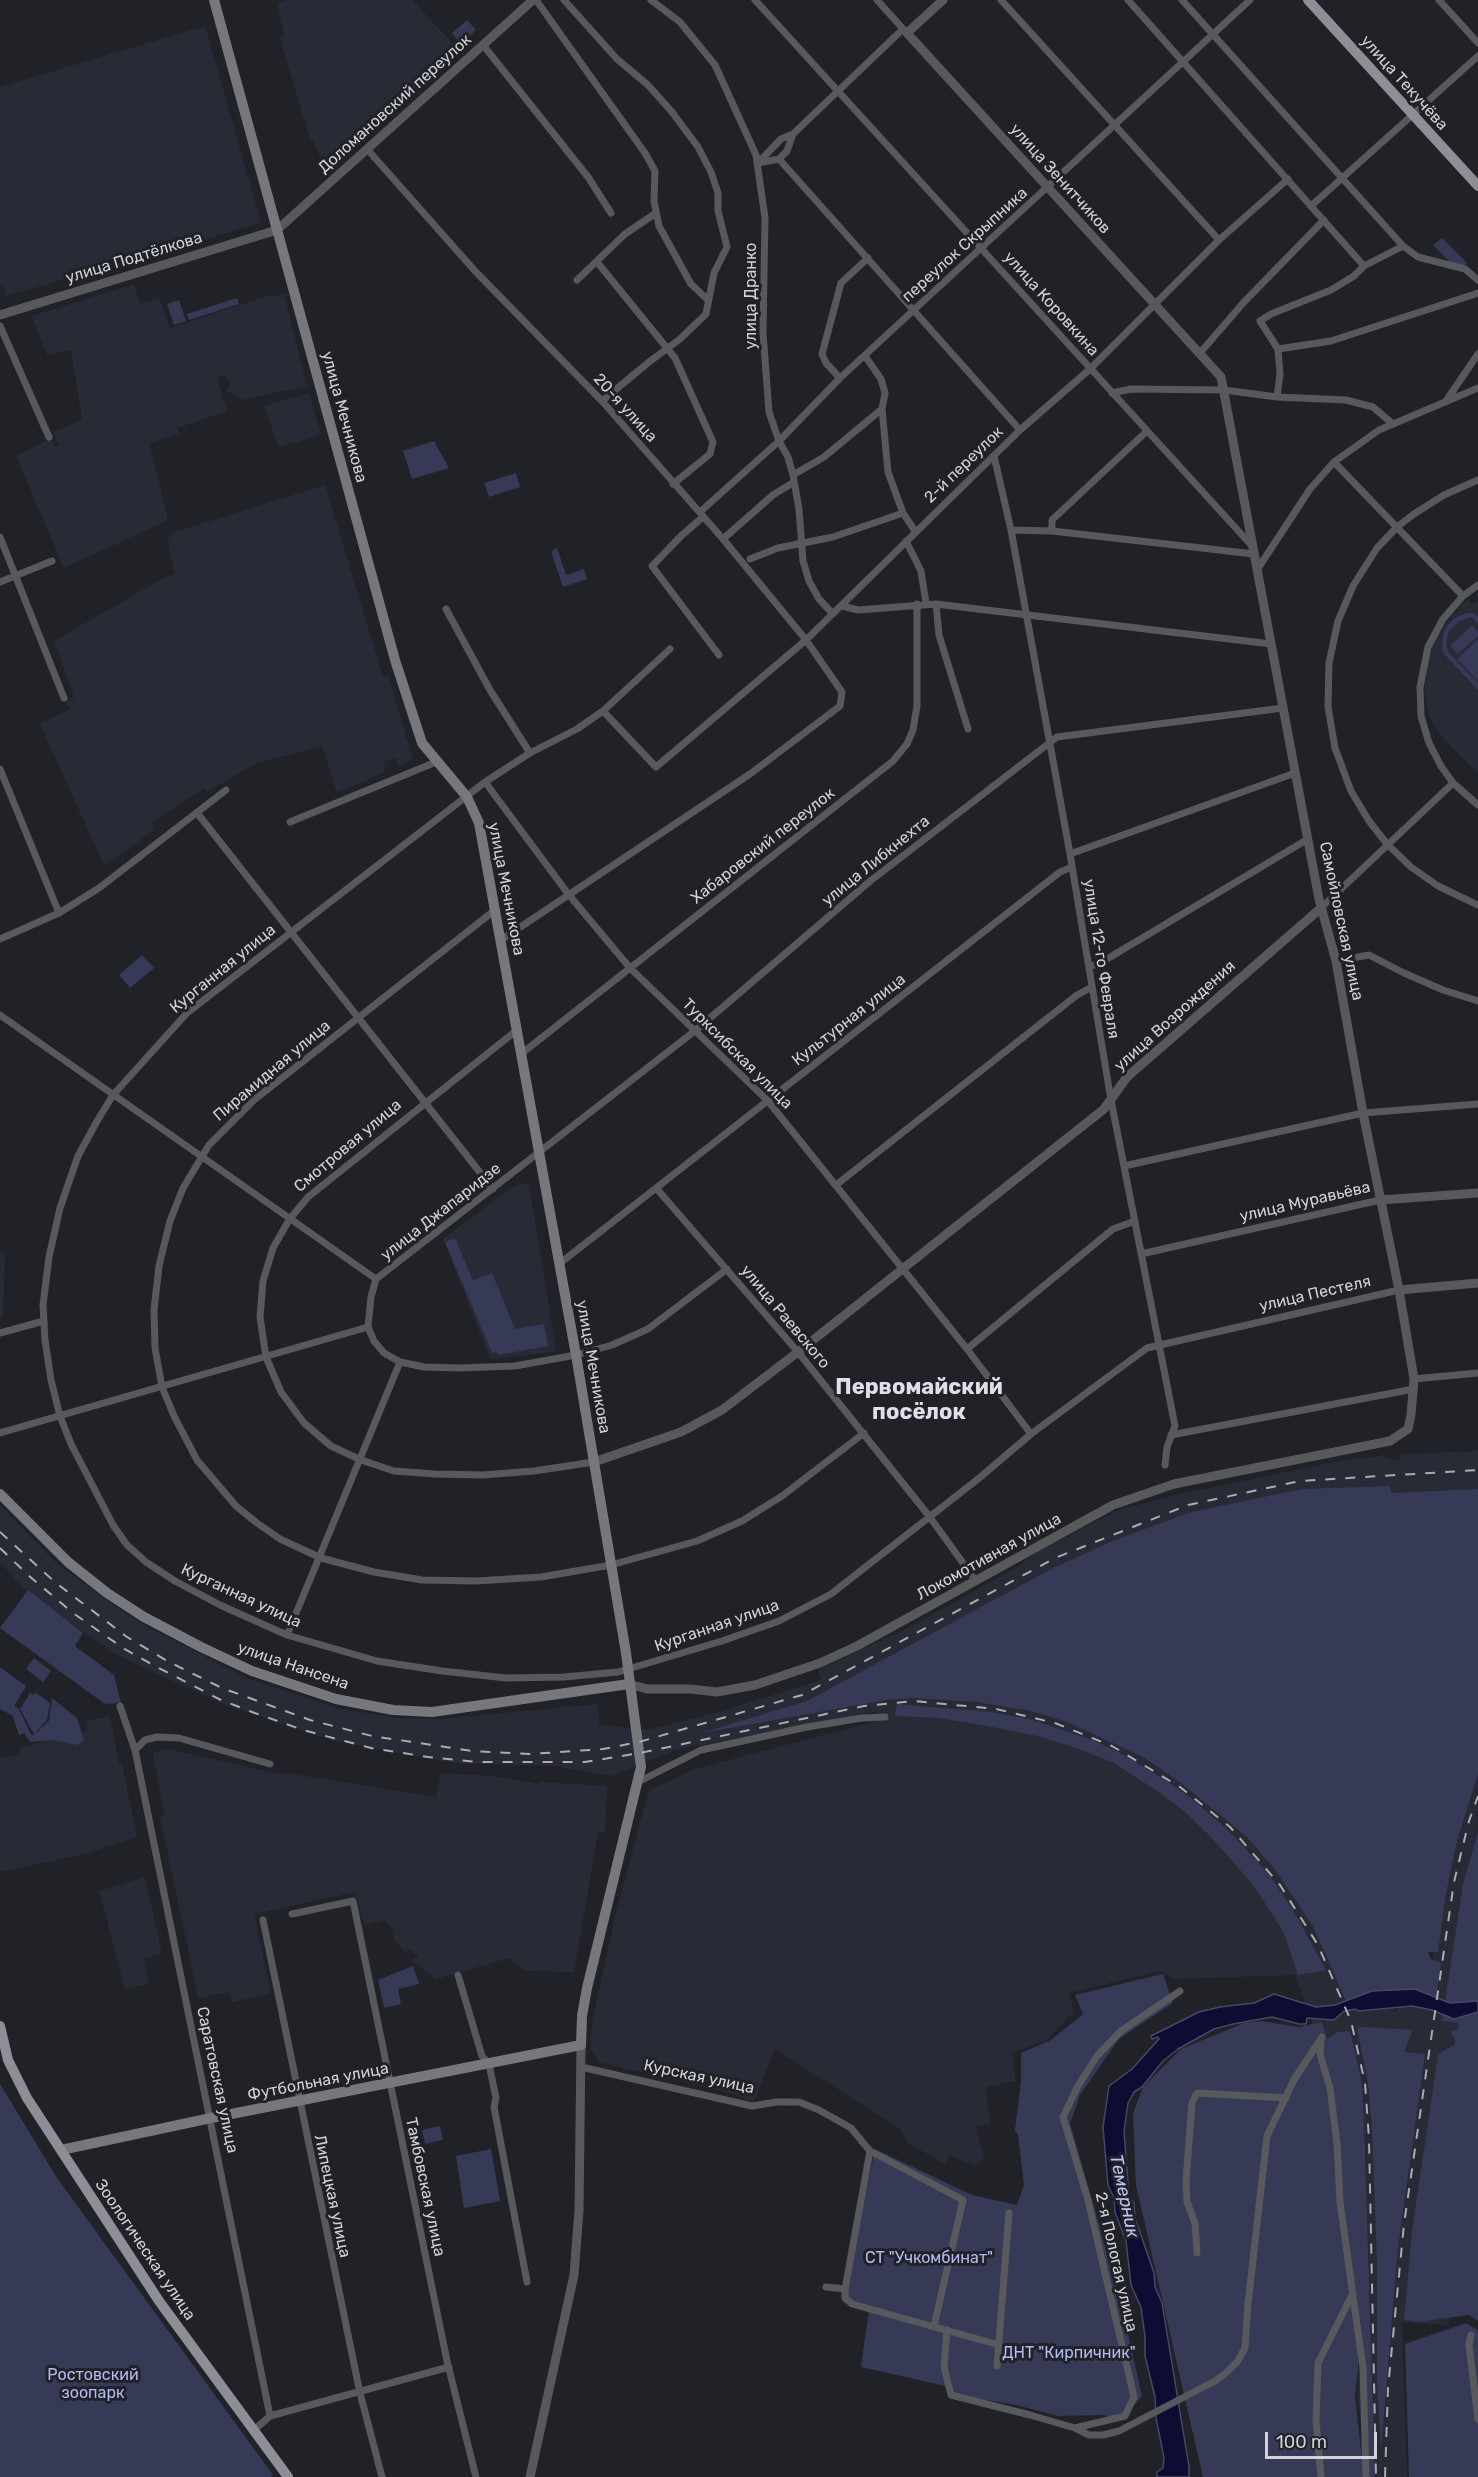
<!DOCTYPE html>
<meta charset="utf-8">
<style>
body{margin:0}
#map{position:relative;width:1478px;height:2477px;overflow:hidden;background:#212228;font-family:Rubik,sans-serif}
canvas{display:block}
.scale{position:absolute;left:1265px;top:2432px;width:112px;height:27px;box-sizing:border-box;border:3px solid #d1d2d6;border-top:0;padding-left:8px;font-size:18px;line-height:21px;white-space:nowrap;color:#d1d2d6;-webkit-text-stroke:4px #212228;paint-order:stroke}
</style>
<div id="map">
<canvas width="1478" height="2477"></canvas>
<div class="scale">100 m</div>
</div>
<script>
const g = document.querySelector('canvas').getContext('2d');
g.lineJoin = 'round';
function paint(path, color) { g.fillStyle = color; g.fill(path, 'evenodd'); }
const toPath = rows => new Path2D(rows.map(r => 'M' + r).join(''));
function stroke(path, color, width, dash) { g.strokeStyle = color; g.lineWidth = width; g.lineCap = dash ? 'butt' : 'round'; g.setLineDash(dash || []); g.stroke(path); }
function write(font, color, halo, rows, align = 'center') {
  g.font = font + ' Rubik,sans-serif'; g.lineWidth = 6; g.setLineDash([]); g.textBaseline = 'middle'; g.strokeStyle = halo; g.fillStyle = color; for (const [text, x, y, turn = 0] of rows) {
    g.save(); g.translate(x, y); g.rotate((+turn || 0) * Math.PI / 180); g.textAlign = isNaN(turn) ? turn : align; if (halo) g.strokeText(text, 0, 0); g.fillText(text, 0, 0); g.restore();
  }
}
const built = toPath([
 [286,0,412,0,458,49,412,93,409,90,326,170,312,139,310,139,280,38,285,36,277,3],
 [205,26,261,223,6,296,3,286,0,286,0,87],
 [134,284,140,304,159,298,170,328,273,294,275,297,284,294,307,386,241,400,226,390,230,384,226,375,217,377,227,411,178,428,179,434,149,443,168,520,64,568,16,456,46,441,52,439,55,447,59,445,53,432,82,420,71,350,47,355,32,316],
 [309,393,321,435,279,447,264,406],
 [325,485,383,677,388,675,413,759,398,766,396,758,384,762,385,772,337,793,322,746,255,764,207,792,204,788,151,823,155,830,104,865,40,724,70,709,66,702,74,697,54,641,165,577,175,574,167,538,173,536,172,533],
 [1467,599,1472,604,1478,600,1478,773,1445,740,1434,726,1428,713,1424,689,1428,663,1434,642,1447,622],
 [526,1183,529,1184,556,1349,554,1352,495,1359,490,1358,443,1239,513,1187],
 [0,1251,5,1254,3,1318,0,1319],
 [1478,1451,1478,1498,1132,1702,1382,1984,1394,2012,1431,1977,1453,1793,1478,1724,1477,2012,1448,2325,1402,2322,1407,2477,1368,2477,1357,2395,1363,2319,1320,2045,1295,1975,1176,1979,1159,1971,1069,1993,1074,2012,1046,2040,1012,2053,1016,2081,986,2087,990,2124,976,2126,984,2158,974,2166,949,2155,945,2164,908,2143,899,2128,775,2049,754,2102,733,2094,599,2062,590,2048,592,2024,614,1920,649,1790,695,1769,892,1717,873,1712,675,1750,611,1776,555,1766,454,1763,331,1740,220,1703,116,1654,45,1606,23,1587,0,1563,0,1505,55,1562,117,1608,149,1628,251,1680,336,1708,399,1718,439,1719,598,1704,599,1724,647,1730,719,1712,821,1680,818,1670,908,1628,1014,1569,1035,1553,1119,1510,1184,1493,1339,1461,1382,1456,1390,1460,1400,1459,1401,1454],
 [110,1716,119,1764,122,1764,137,1837,84,1854,0,1872,0,1758,20,1754,19,1748,87,1731,86,1721],
 [168,1749,284,1775,286,1773,436,1797,441,1773,493,1776,538,1784,541,1782,607,1786,605,1833,598,1832,574,1972,526,1971,509,1958,436,1979,411,1960,419,1957,409,1949,406,1952,394,1940,393,1929,384,1920,364,1925,356,1892,254,1914,271,1993,232,2002,230,1992,198,1998,160,1816,164,1815,153,1752],
 [145,1877,162,1954,144,1958,149,1984,125,1989,99,1891]
]);
const green = toPath([
 [467,20,476,30,461,44,452,33],
 [1442,238,1467,263,1465,266,1452,264,1433,245],
 [237,298,239,304,189,320,187,314],
 [179,300,186,321,174,325,167,304],
 [434,441,449,468,412,479,403,451],
 [516,473,520,487,489,497,484,483],
 [557,548,566,575,584,569,587,579,563,587,551,551],
 [1468,613,1474,613,1478,617,1478,624,1472,617,1459,621,1449,631,1446,644,1448,652,1478,683,1478,690,1444,654,1442,649,1443,634,1448,625,1456,617],
 [1472,625,1478,632,1478,636,1458,654,1450,646],
 [1478,639,1478,681,1457,659],
 [142,955,154,968,130,988,119,975],
 [455,1238,473,1281,492,1273,515,1329,544,1324,548,1346,498,1355,496,1351,492,1353,445,1242],
 [1390,1486,1392,1493,1478,1489,1478,1774,1457,1841,1445,1898,1438,1952,1428,1952,1431,1959,1441,1963,1436,1998,1372,1991,1346,2001,1313,1926,1273,1867,1247,1837,1181,1783,1145,1758,1067,1722,1031,1711,977,1702,913,1698,886,1700,702,1733,807,1701,1053,1568,1117,1539,1192,1512,1302,1489],
 [28,1590,83,1633,75,1646,114,1675,121,1703,105,1704,0,1628],
 [34,1658,51,1671,43,1682,26,1669],
 [0,1667,26,1686,14,1706,18,1708,32,1736,49,1721,52,1698,77,1718,84,1740,77,1745,53,1740,30,1742,24,1733,19,1735,13,1716,0,1709],
 [30,1693,33,1695,36,1693,50,1703,47,1720,34,1734,20,1709],
 [897,1704,991,1712,1029,1719,1095,1741,1120,1753,1164,1779,1191,1798,1227,1829,1268,1873,1292,1908,1326,1970,1298,1975,1283,1931,1254,1886,1212,1838,1185,1812,1159,1792,1112,1762,1073,1747,1037,1736,987,1726,939,1718,895,1716],
 [1478,1832,1478,2321,1469,2315,1419,2322,1404,2320,1412,2231,1438,2055,1455,2044,1455,2040,1451,2032,1458,2030,1459,2023,1442,2021,1443,2014,1454,2019,1463,2003,1445,2002,1463,1884],
 [413,1966,419,1984,398,1989,401,2004,384,2008,378,1980],
 [1163,1974,1173,2003,1119,2039,1080,2095,1070,2123,1120,2298,1142,2396,1123,2418,1102,2415,1058,2416,1016,2405,951,2394,950,2387,861,2367,869,2310,843,2302,875,2149,972,2195,1017,2205,1024,2185,1018,2135,1015,2130,1021,2081,1021,2053,1051,2040,1083,2014,1075,1995],
 [1261,2021,1299,2027,1322,2022,1327,2039,1338,2032,1350,2031,1354,2047,1362,2084,1364,2122,1375,2477,1367,2477,1360,2348,1355,2396,1364,2477,1203,2477,1136,2185,1133,2114,1143,2087,1181,2049,1244,2023],
 [1365,2027,1413,2030,1404,2052,1425,2054,1398,2247,1381,2449,1377,2381,1377,2263,1372,2128,1368,2083,1357,2028],
 [0,2084,57,2178,273,2475,271,2477,0,2477],
 [440,2126,443,2140,425,2144,422,2130],
 [491,2149,500,2201,464,2208,456,2156],
 [1466,2323,1478,2330,1478,2477,1409,2477,1405,2344]
]);
const water = toPath([
 [1415,1989,1450,2003,1478,2001,1478,2012,1454,2019,1432,2010,1412,2006,1358,2011,1356,2009,1344,2011,1334,2020,1307,2018,1306,2024,1299,2024,1272,2017,1233,2024,1214,2029,1178,2049,1163,2061,1142,2087,1134,2092,1128,2103,1124,2131,1129,2196,1134,2203,1135,2218,1154,2273,1155,2287,1162,2303,1189,2467,1189,2477,1157,2477,1157,2472,1163,2468,1164,2458,1156,2418,1155,2397,1145,2356,1145,2336,1141,2307,1131,2285,1126,2241,1115,2212,1114,2198,1108,2185,1103,2127,1109,2086,1132,2069,1159,2039,1158,2037,1152,2039,1151,2036,1199,2012,1220,2007,1254,2003,1274,1994,1316,2007,1335,2005,1372,1991,1415,1989]
]);
const minor = toPath([
 [536,0,645,153,655,171,654,201,659,226,691,284,707,299],
 [564,0,617,59,648,85,672,112,698,147,711,172,718,193,718,211,727,247,714,273,706,314,680,339,649,362,602,401],
 [651,0,680,22,715,65,756,155,765,218,763,333,769,412,779,441,788,457,793,475,799,509,803,561,809,581,819,599,833,614],
 [755,0,1253,547],
 [877,0,905,31],
 [1001,0,1219,240],
 [1128,0,1364,266],
 [1182,0,1403,246],
 [1439,0,1478,43],
 [483,45,588,177,611,213],
 [367,149,475,271,602,401,723,539,806,640,842,692,840,706,750,774,501,940],
 [779,159,1020,430],
 [758,163,781,139,793,134,903,29],
 [758,163,779,159,787,151,793,134],
 [1311,206,1478,56],
 [597,262,675,358,713,442,710,454,673,484],
 [577,280,625,234,656,213],
 [0,326,49,437],
 [1278,349,1331,341,1478,293],
 [1200,353,1244,302,1324,220],
 [865,356,881,379,885,393,882,409,888,472,903,513,915,531],
 [840,378,826,363,822,354,841,283,868,258],
 [1112,393,1131,389,1224,390,1277,397,1346,400,1373,407,1393,424],
 [1277,397,1280,374,1278,349,1260,321,1271,314,1331,290,1354,276,1364,266,1403,246,1418,257,1465,269,1478,280],
 [1446,401,1478,354],
 [994,456,1011,530,1070,854,1111,1100,1175,1426,1167,1447,1165,1465],
 [1334,462,1463,596],
 [793,475,824,457,882,409],
 [1478,480,1444,495,1414,514,1397,527,1377,548,1353,586,1338,621,1329,663,1328,707,1335,748,1351,791,1369,821,1387,844,1411,867,1438,886,1478,905],
 [700,512,779,441,840,378,1250,0],
 [703,517,682,535,652,566,719,655],
 [1011,530,1052,531,1254,554],
 [1052,531,1052,520,1147,431],
 [0,537,64,698],
 [723,539,773,495,794,482],
 [906,541,921,571,926,603],
 [750,559,778,548,833,537,903,513],
 [1257,570,1310,489,1334,462,1379,430,1478,388],
 [0,582,52,561],
 [1478,585,1463,596,1443,619,1428,647,1420,687,1421,716,1429,743,1441,766,1453,783,1478,805],
 [936,604,939,635,968,729],
 [842,606,858,610,936,604,1271,644],
 [446,609,490,690,530,753],
 [670,649,603,711,577,729,530,753,485,782,187,1013,113,1095,96,1123,78,1156,60,1208,49,1257,43,1305,45,1340,51,1380,60,1416,71,1444,113,1525,127,1545,146,1562,175,1581,220,1605,287,1635,377,1661,442,1671,506,1678,564,1677,618,1672,722,1641,779,1621,831,1594,978,1479,1031,1434,1147,1348,1399,1290],
 [603,711,656,767,806,640,1020,430,1090,369,1219,240,1288,179],
 [0,769,59,913],
 [485,782,569,895,630,968,768,1101,967,1349,1031,1434],
 [198,814,493,1189],
 [290,822,436,762],
 [1070,854,1295,773],
 [1321,908,1453,783],
 [495,910,254,1100,209,1145,183,1188,170,1221,159,1266,154,1310,155,1348,162,1387,174,1416,197,1460,236,1506,257,1523,280,1539,321,1558,374,1572,422,1580,476,1581,541,1577,611,1565,697,1541,742,1521,782,1496,864,1433],
 [0,939,59,913,99,888,226,790],
 [1336,961,1369,955,1404,973,1443,990,1478,1001],
 [1089,967,1102,962,1308,839],
 [0,1015,376,1279],
 [517,1030,308,1197,289,1220,273,1248,263,1281,260,1317,266,1357,281,1392,304,1423,331,1446,361,1460,394,1471,435,1474,483,1475,534,1471,594,1462],
 [521,1054,893,761,907,744,913,730,917,706,917,604],
 [1124,1166,1363,1113,1478,1104],
 [836,1185,1077,995,1092,987],
 [657,1189,798,1352,929,1516,976,1581],
 [1141,1254,1380,1200],
 [559,1264,1060,872,1072,867],
 [727,1269,648,1329,612,1345,576,1355,515,1366,459,1368,424,1367,400,1362,384,1353,374,1341,368,1327,371,1297,376,1279,696,1030,869,882,1057,737,1283,708],
 [0,1333,44,1321],
 [967,1349,1113,1229,1135,1221],
 [1414,1379,1478,1373],
 [0,1433,368,1327],
 [1171,1435,1414,1389],
 [287,1635,400,1362],
 [120,1706,135,1750,145,1740,157,1737,179,1738,270,1764],
 [135,1750,270,2416],
 [638,1782,701,1750,807,1727,862,1718,885,1717],
 [292,1914,353,1901,447,2361,476,2477],
 [263,1920,360,2393,382,2477],
 [458,1975,482,2056,489,2064,496,2098,494,2107,527,2282],
 [1321,2040,1320,2054,1330,2088,1337,2143,1340,2202,1363,2368,1366,2477],
 [581,2067,752,2106,777,2102,799,2102,819,2110,851,2128,870,2151,963,2200,934,2326],
 [870,2151,845,2289,845,2298,852,2304,999,2345],
 [1197,2253,1195,2223,1187,2202,1186,2180,1192,2103,1197,2093,1286,2098],
 [826,2287,845,2289],
 [947,2330,944,2367,951,2395,1030,2415,1075,2428,1089,2435,1103,2435,1119,2431,1215,2381,1226,2373,1237,2362,1245,2348,1248,2304,1267,2136,1295,2078,1322,2037],
 [1471,2335,1469,2345,1478,2419],
 [997,2366,1009,2213],
 [1075,2428,1125,2416,1134,2397,1088,2200,1063,2117,1078,2086,1097,2056,1121,2031,1180,1991],
 [254,2430,270,2416,449,2367],
 [1321,2477,1316,2421,1318,2363,1353,2293]
]);
const tertiary = toPath([
 [0,315,277,230,533,0],
 [1380,1200,1478,1193],
 [1399,1290,1478,1283],
 [594,1462,681,1432,722,1410,798,1352,1104,1109,1127,1077,1321,908],
 [629,1684,647,1689,690,1689,717,1692,755,1685,820,1663,857,1646,1113,1505,1174,1484,1390,1441,1408,1429,1411,1415,1414,1379,1399,1290,1363,1113,1336,961,1319,899,1221,377,907,33,943,0],
 [530,2477,574,2275,579,2210,581,2045]
]);
const secondary = toPath([
 [0,1494,68,1562,107,1593,144,1617,201,1647,252,1671,336,1699,393,1710,432,1712,629,1684],
 [61,2150,211,2118,581,2045,582,2016,587,1988,641,1767,626,1653,576,1355,479,823,467,797,422,743,395,660,214,0]
]);
const primary = toPath([
 [1308,0,1478,186],
 [0,2026,8,2060,27,2098,159,2301,288,2477]
]);
const rail = toPath([
 [0,1532,56,1583,127,1637,169,1662,222,1688,310,1720,372,1736,472,1751,531,1754,603,1749,639,1742,802,1695,1055,1558,1188,1505,1300,1481,1478,1470],
 [0,1548,28,1575,73,1613,123,1648,153,1665,221,1700,252,1712,303,1730,371,1748,428,1757,478,1762,585,1762,640,1753,864,1706,914,1701,996,1709,1055,1723,1112,1746,1180,1787,1230,1827,1280,1885,1318,1945,1351,2021,1365,2083,1369,2139,1376,2477],
 [1385,2477,1388,2388,1404,2224,1454,1882,1469,1821,1478,1796]
]);
const streetNames = [
 ["улица Текучёва",1404,83,48],
 ["Доломановский переулок",395,104,-42],
 ["улица Зенитчиков",1060,179,48],
 ["переулок Скрыпника",965,245,-42],
 ["улица Подтёлкова",134,258,-17],
 ["улица Дранко",751,296,-90],
 ["улица Коровкина",1051,304,48],
 ["20-я улица",625,408,48],
 ["улица Мечникова",344,417,75],
 ["2-й переулок",964,465,-44],
 ["Хабаровский переулок",763,846,-38],
 ["улица Либкнехта",876,861,-39],
 ["улица Мечникова",506,889,79],
 ["Самойловская улица",1341,921,78],
 ["улица 12-го Февраля",1101,959,81],
 ["Курганная улица",223,969,-39],
 ["улица Возрождения",1175,1016,-42],
 ["Культурная улица",849,1020,-38],
 ["Турксибская улица",737,1054,45],
 ["Пирамидная улица",272,1071,-40],
 ["Смотровая улица",348,1146,-40],
 ["улица Муравьёва",1305,1202,-13],
 ["улица Джапаридзе",441,1212,-38],
 ["улица Пестеля",1315,1294,-13],
 ["улица Раевского",785,1317,50],
 ["улица Мечникова",593,1367,80],
 ["Локомотивная улица",989,1557,-29],
 ["Курганная улица",241,1596,25],
 ["Курганная улица",717,1626,-19],
 ["улица Нансена",293,1666,19],
 ["Курская улица",699,2077,12],
 ["Саратовская улица",217,2080,78],
 ["Футбольная улица",318,2082,-11],
 ["Тамбовская улица",425,2187,78],
 ["Липецкая улица",332,2196,78],
 ["Зоологическая улица",145,2250,56],
 ["2-я Пологая улица",1116,2262,77]
];
const parkNames = [
 ["СТ \"Учкомбинат\"",929,2258],
 ["ДНТ \"Кирпичник\"",1069,2353],
 ["Ростовский",93,2375],
 ["зоопарк",93,2393]
];
const waterNames = [
 ["Темерник",1124,2196,78]
];
const districtNames = [
 ["Первомайский",919,1388],
 ["посёлок",919,1413]
];
paint(built, '#282a36');
paint(green, '#363a57');
paint(water, '#0d0c33');
stroke(water, '#484764', 1.5);
stroke(minor, '#58595c', 7);
stroke(tertiary, '#58595c', 9);
stroke(secondary, '#77787d', 10);
stroke(primary, '#8e8f96', 10);
stroke(rail, '#abacb1', 2, [10, 10]);
write('16px', '#d1d2d6', '#212228', streetNames);
write('16px', '#b2bbf6', '#212228', parkNames);
write('italic 18px', '#bdc5f2', '#212228', waterNames);
write('bold 22px', '#dedfe8', '#212228', districtNames);
</script>
